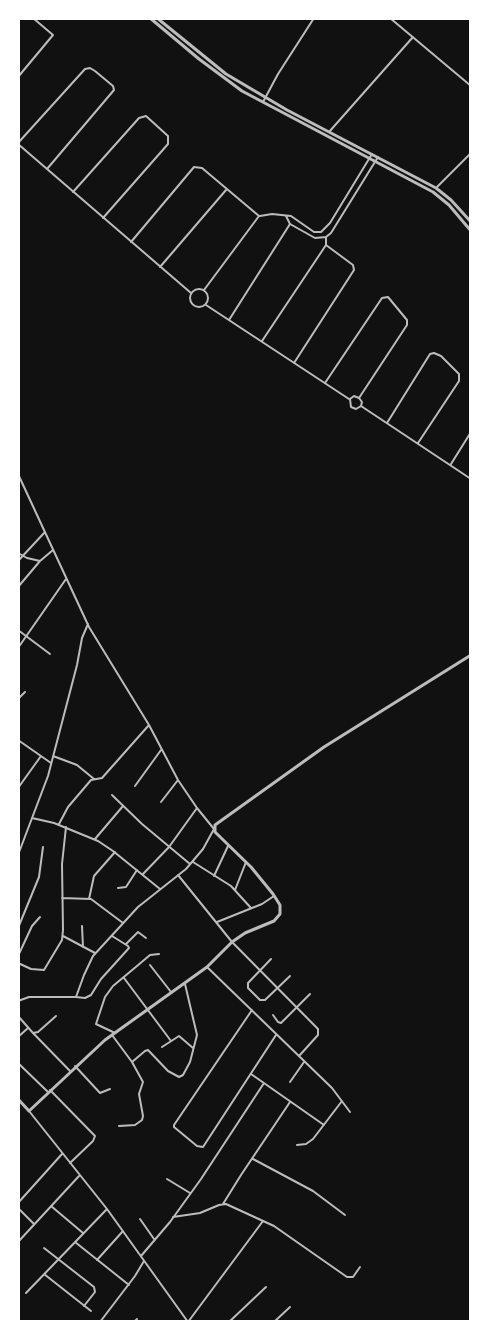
<!DOCTYPE html>
<style>
body{margin:0}
#map{position:relative;width:489px;height:1340px;overflow:hidden;background:#111;font-family:Roboto,sans-serif}
canvas{display:block}
.frame{position:absolute;inset:0;border:20px solid #fff;pointer-events:none}
</style>
<div id="map">
<canvas width="489" height="1340"></canvas>
<div class="frame"></div>
</div>
<script>
const g = document.querySelector('canvas').getContext('2d');
g.lineJoin = 'round';
const toPath = rows => new Path2D(rows.map(r => 'M' + r).join(''));
function stroke(path, color, width, dash) { g.strokeStyle = color; g.lineWidth = width; g.lineCap = dash ? 'butt' : 'round'; g.setLineDash(dash || []); g.stroke(path); }
const minor = toPath([
 [390,18,471,86],
 [18,77,53,35,33,18],
 [263,102,278,74,314,18],
 [329,132,413,37],
 [18,143,85,69,90,68,95,71,113,86,114,90,47,169],
 [18,144,191,293],
 [436,188,471,153],
 [73,192,139,118,146,116,168,136,168,144,103,218],
 [260,216,272,214,291,216,314,232,321,232,330,223,372,154],
 [286,216,290,224,315,238,326,237,331,233,378,157],
 [131,242,194,167,202,168,259,216,204,290],
 [160,267,226,190],
 '190 298a9 9 0 1 1 18 0a9 9 0 1 1-18 0Z',
 [206,305,349,399],
 [229,320,290,224],
 [262,341,326,245,326,237],
 [294,363,354,270,353,265,326,245],
 [325,383,382,298,388,297,407,320,407,325,359,398,362,402,361,406,356,409,351,407,350,399,354,396,359,398],
 [361,406,471,479],
 [387,423,430,354,434,353,441,356,459,374,459,381,418,443],
 [451,464,471,432],
 [18,474,89,627,149,725,178,780,197,808,214,829,203,849,186,869,138,907,93,956,84,975,76,997,29,997,18,1001],
 [18,553,27,558,40,561],
 [18,561,45,532],
 [18,587,40,561,53,550],
 [18,630,50,654],
 [18,648,66,579],
 [18,699,25,692],
 [18,740,51,763],
 [53,756,77,765,94,779],
 [135,786,161,750],
 [18,788,41,756],
 [112,795,142,824,190,864],
 [161,802,178,780],
 [32,818,54,823,98,841,113,851,160,889],
 [59,824,68,807,91,780,102,778,149,725],
 [95,839,123,806],
 [18,855,48,776,77,665,82,638,88,624],
 [193,862,231,886,251,908],
 [143,874,169,847,197,808],
 [178,875,232,942,318,1029,318,1035,299,1056],
 [214,876,228,846],
 [118,888,126,887,137,870],
 [235,890,246,862],
 [62,898,91,899,123,923],
 [89,899,94,876,115,852],
 [217,922,262,904,274,896],
 [82,926,83,947],
 [18,928,39,877,43,847],
 [63,936,95,953],
 [126,944,138,932,146,938],
 [18,956,32,926,40,917],
 [271,959,248,983,248,988,260,1000,265,1000,290,976],
 [18,963,31,969,44,970,62,940,63,930,62,864,66,827],
 [150,965,171,992],
 [207,967,332,1088,350,1112],
 [124,978,171,1041],
 [76,997,85,998,91,995,101,979,129,948,128,946,112,936],
 [252,1010,174,1125,174,1127,197,1146,203,1147,276,1035],
 [273,1015,278,1022,281,1023,310,994],
 [18,1016,33,1033,38,1032,56,1016],
 [33,1033,70,1071],
 [115,1033,96,1024,105,997,113,986,137,966,150,955,159,954],
 [112,1035,132,1062,143,1082,139,1094,143,1116,142,1120,135,1125,119,1126],
 [18,1037,28,1028],
 [162,1047,179,1036,193,1048],
 [132,1062,145,1051,148,1050,168,1071,179,1077,183,1075,190,1062,197,1035,185,984],
 [18,1063,48,1092],
 [75,1066,100,1093,110,1089],
 [251,1074,324,1125],
 [290,1082,304,1062],
 [50,1090,95,1136,93,1141,70,1163],
 [29,1111,107,1209,188,1322],
 [297,1145,306,1144,313,1139,342,1101],
 [253,1159,313,1191,345,1215],
 [167,1179,190,1193],
 [18,1203,62,1154],
 [223,1204,241,1175,290,1102],
 [51,1206,83,1233],
 [18,1208,34,1224],
 [173,1217,200,1213,219,1205,226,1204,274,1226,347,1277,353,1277,360,1267],
 [140,1219,154,1239],
 [18,1242,79,1176],
 [75,1242,129,1285],
 [44,1248,94,1287,95,1292,84,1306],
 [141,1256,170,1222,201,1179,264,1083],
 [97,1260,123,1231],
 [44,1274,91,1311],
 [26,1293,107,1209],
 [100,1322,135,1276,144,1261],
 [134,1322,137,1319],
 [188,1322,263,1221],
 [229,1322,266,1287],
 [274,1322,290,1307]
]);
const tertiary = toPath([
 [150,18,199,59,242,91,433,192,449,205,471,231],
 [157,18,226,74,287,110,436,188,451,200,471,222],
 [18,1099,29,1111,105,1040,207,967,232,942,245,933,274,921,280,914,280,905,273,894,251,867,215,832,215,825,324,747,471,655]
]);
stroke(minor, '#bcbcbc', 2);
stroke(tertiary, '#bcbcbc', 3);
</script>
